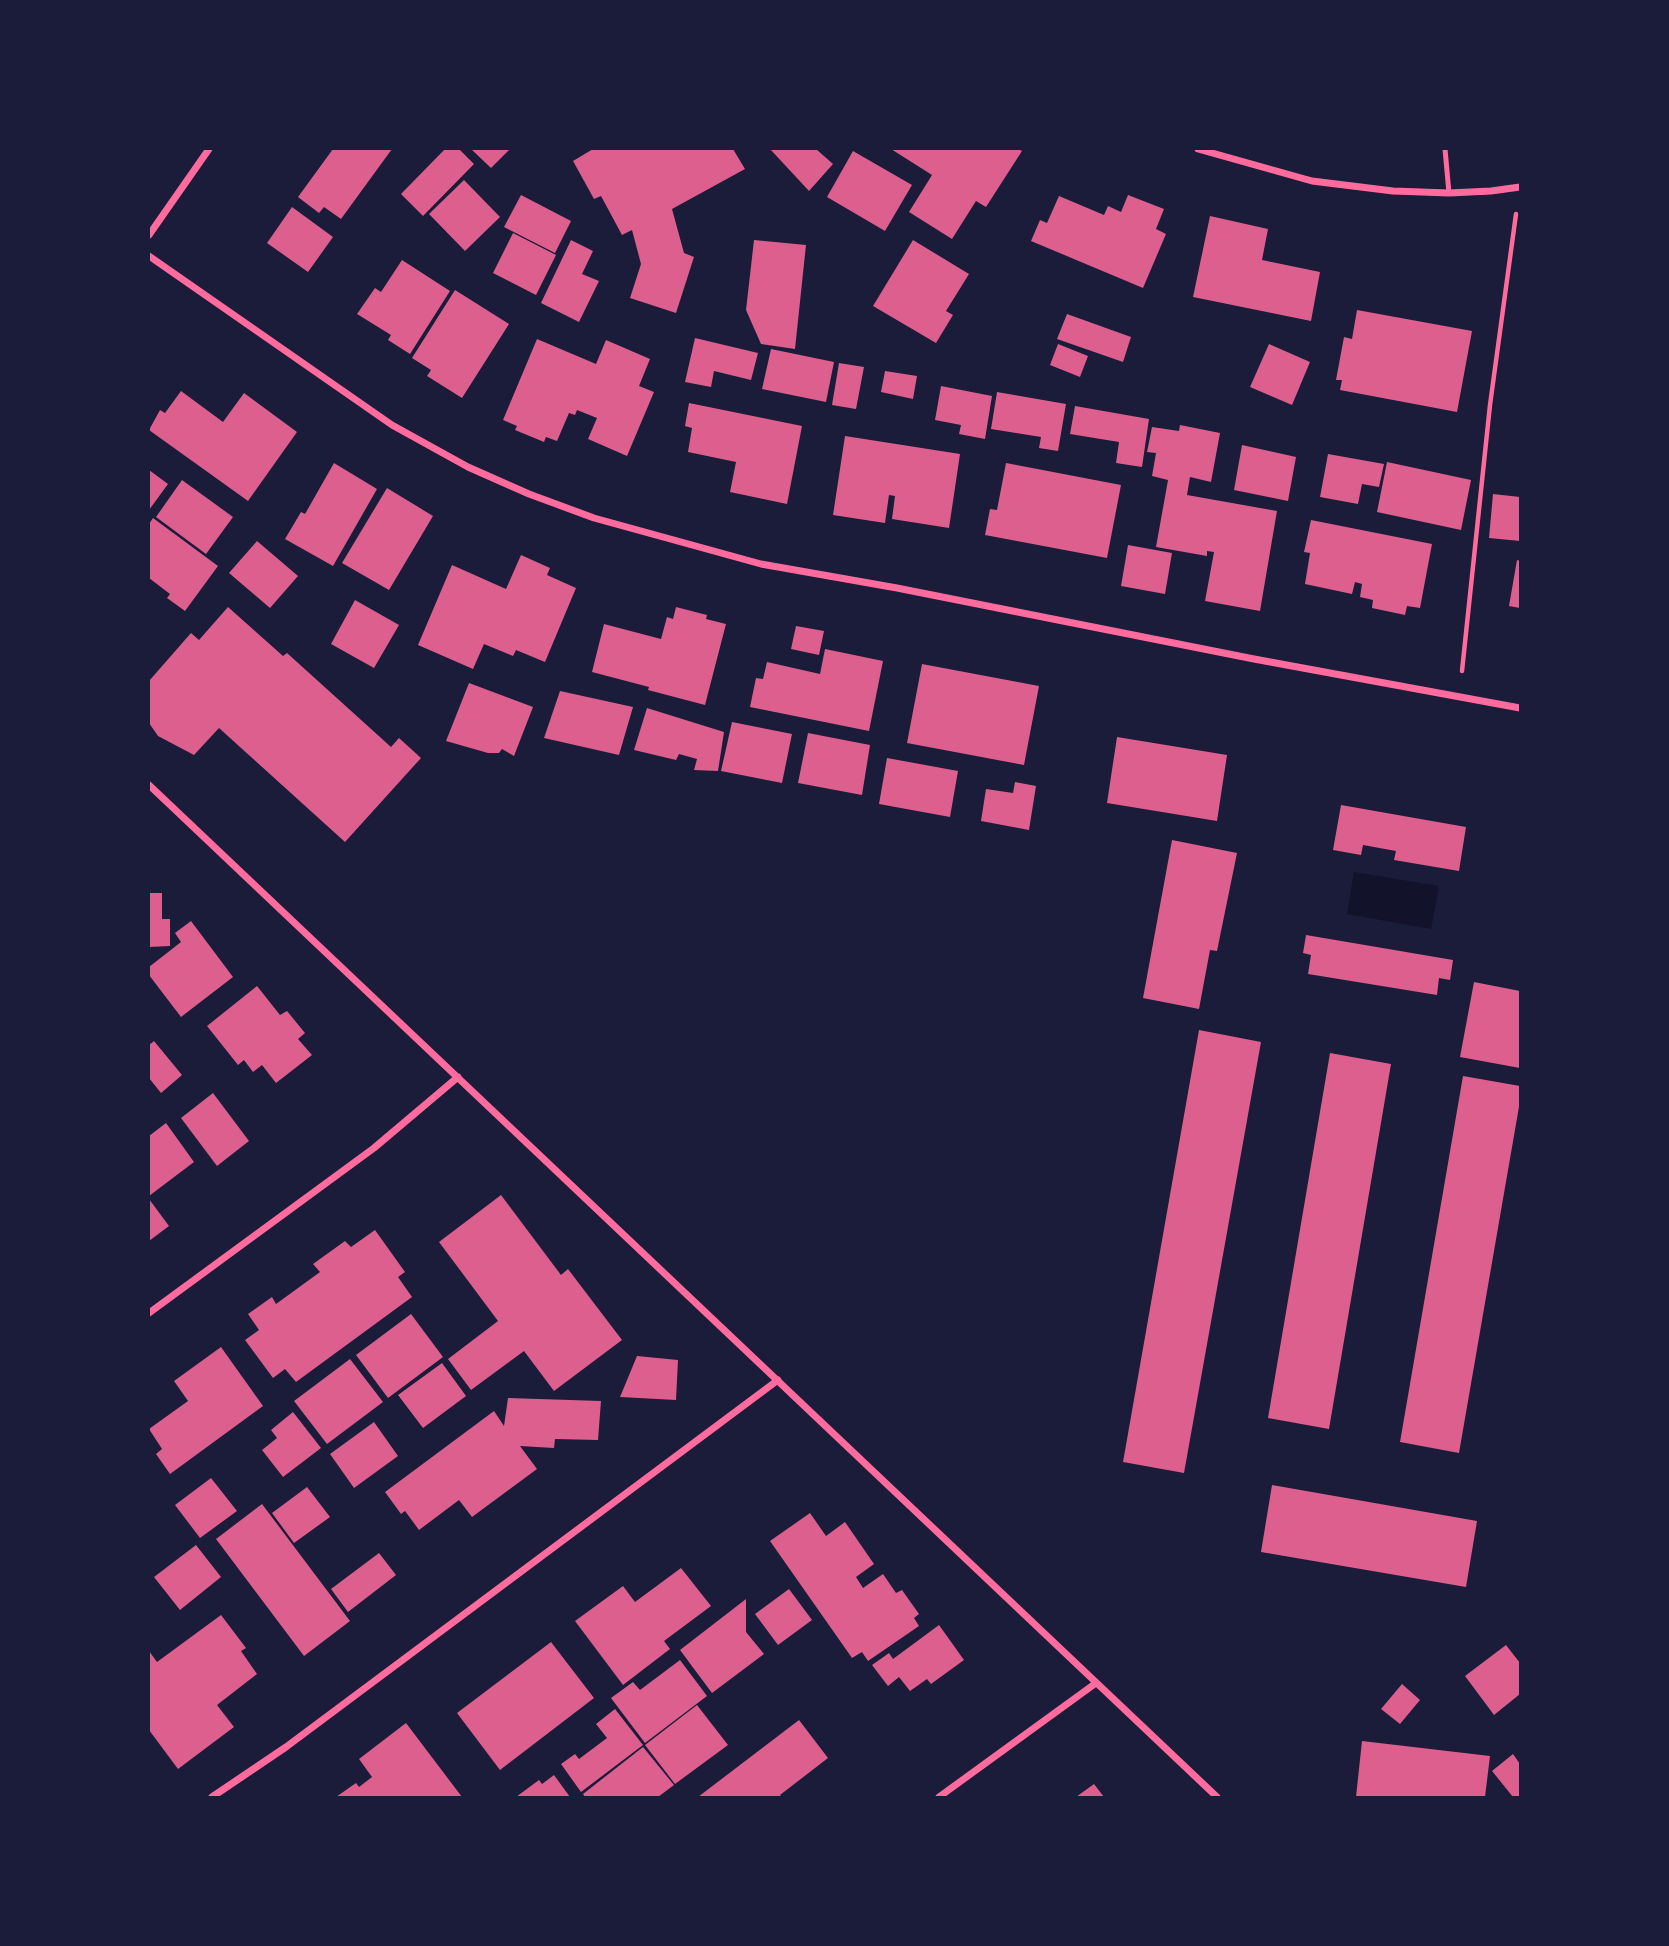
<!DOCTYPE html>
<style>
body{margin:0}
#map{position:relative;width:1669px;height:1946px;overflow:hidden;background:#1b1b3a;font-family:Rubik,sans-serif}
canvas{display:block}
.frame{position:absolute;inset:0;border:150px solid #1b1b3a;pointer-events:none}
</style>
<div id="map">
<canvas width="1669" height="1946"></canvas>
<div class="frame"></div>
</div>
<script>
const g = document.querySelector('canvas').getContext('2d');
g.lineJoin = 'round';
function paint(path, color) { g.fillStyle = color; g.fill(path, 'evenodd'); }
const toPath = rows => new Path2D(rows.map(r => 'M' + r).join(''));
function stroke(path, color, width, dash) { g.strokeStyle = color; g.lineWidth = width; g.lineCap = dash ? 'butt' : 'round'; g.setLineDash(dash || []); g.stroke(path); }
const water = toPath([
 [1354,872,1439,886,1431,929,1347,914]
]);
const building = toPath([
 [333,149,392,149,341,219,324,207,319,213,298,197],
 [445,149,459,149,474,164,423,216,401,194],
 [471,149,510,149,491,168],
 [593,149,733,149,745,169,672,209,684,253,694,257,676,313,630,298,641,264,632,230,622,235,601,196,594,199,573,161],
 [770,149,816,149,833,164,809,191],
 [891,149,1018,149,1022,151,986,207,976,201,952,239,909,212,932,175],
 [853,151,912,185,885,231,827,197],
 [464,180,500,217,465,251,429,214],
 [521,195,571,221,555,253,504,227],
 [1128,195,1164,209,1156,229,1166,234,1143,288,1031,241,1040,220,1047,223,1059,196,1104,215,1108,206,1121,212],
 [292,207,333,237,308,272,267,243],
 [1210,216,1268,229,1262,260,1320,272,1311,321,1193,297],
 [513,233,556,255,536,295,493,273],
 [571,240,593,251,582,274,599,281,579,322,541,303],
 [754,240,806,245,795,349,761,344,746,310],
 [913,240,969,274,946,311,953,315,936,343,873,306],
 [402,260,450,291,410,354,388,340,391,335,357,314,375,288,381,292],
 [455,290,509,324,462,398,427,376,431,370,412,358],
 [1357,310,1472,331,1457,412,1340,390,1342,380,1336,380,1344,337,1352,339],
 [1067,314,1131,337,1123,362,1057,339],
 [695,338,758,353,751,380,714,371,711,387,685,382],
 [537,339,596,364,606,340,650,359,639,386,654,392,627,456,588,439,597,418,577,410,575,415,569,413,557,441,546,437,544,442,515,430,517,426,503,420],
 [1058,344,1088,356,1080,377,1050,365],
 [1269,344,1310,362,1292,405,1250,387],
 [771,349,834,362,826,402,762,389],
 [839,363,864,367,856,409,832,405],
 [885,371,917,376,913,399,881,392],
 [941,386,992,396,985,439,959,434,961,425,935,420],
 [181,391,223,422,244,393,297,432,248,501,149,430,160,410,165,413],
 [997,392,1066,404,1058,451,1039,448,1041,437,991,429],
 [689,403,802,426,787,504,730,492,736,462,688,452,692,428,685,426],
 [1075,406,1149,419,1142,467,1116,463,1119,442,1070,434],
 [1180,425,1220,433,1211,482,1190,477,1187,495,1277,511,1260,611,1205,601,1214,552,1207,551,1207,556,1156,547,1168,480,1152,476,1156,453,1147,452,1152,427,1179,431],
 [845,436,960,454,949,528,892,519,895,496,889,495,885,523,833,515],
 [1242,445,1296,457,1288,501,1234,490],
 [1328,454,1384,464,1379,487,1362,484,1358,504,1320,497],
 [1387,462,1471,480,1461,530,1377,512],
 [334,463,377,489,333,566,285,539,301,512,305,514],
 [1006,463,1121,485,1107,558,985,535,990,509,997,510],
 [149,470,168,484,149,510],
 [182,480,233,517,206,554,156,517],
 [387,488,433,516,389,590,342,563],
 [1493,494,1520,497,1520,541,1489,538],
 [153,518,218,566,185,611,167,598,170,594,149,578,149,524],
 [1311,520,1432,544,1420,608,1407,606,1405,615,1372,608,1373,600,1360,597,1362,584,1355,582,1352,594,1305,584,1310,553,1304,552],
 [257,541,298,576,270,608,229,573],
 [1128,545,1172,553,1165,594,1121,586],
 [521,555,550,568,547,575,576,588,545,662,516,650,513,656,484,644,473,669,418,645,452,565,506,589],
 [1517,560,1520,561,1520,608,1509,606],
 [355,600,399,625,374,668,331,644],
 [228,607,283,656,287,653,391,747,399,738,421,758,345,842,219,728,194,755,158,736,149,723,149,681,191,633,199,640],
 [676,607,707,615,706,619,726,624,705,705,648,690,649,687,592,672,604,624,661,639,667,617,673,619],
 [796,626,824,631,819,655,791,649],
 [825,649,883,661,869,731,750,707,756,678,763,679,767,662,820,674],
 [922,664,1039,686,1024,765,907,743],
 [469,683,533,707,514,756,502,749,499,753,488,753,446,741],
 [560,691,633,707,619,755,544,738],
 [647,708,724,732,718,771,694,770,697,759,679,754,676,760,634,750],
 [732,722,792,734,782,783,721,771],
 [808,733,870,745,862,795,798,783],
 [1117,737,1227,755,1217,821,1107,803],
 [887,758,958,771,950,817,879,804],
 [1015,782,1036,786,1029,830,981,821,986,789,1013,793],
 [1341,805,1466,827,1459,871,1394,860,1396,851,1363,845,1361,855,1333,850],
 [1172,840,1237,853,1217,951,1210,950,1199,1009,1143,998],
 [149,893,162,893,162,919,170,919,170,946,149,947],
 [191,921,233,977,181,1017,149,975,149,967,181,942,175,933],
 [1306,935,1453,960,1450,980,1439,978,1437,995,1308,974,1311,955,1303,953],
 [1474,982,1520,991,1520,1068,1460,1057],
 [257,986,280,1015,287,1011,305,1033,298,1039,312,1055,276,1083,262,1065,253,1072,244,1060,238,1065,207,1026],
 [1199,1030,1261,1042,1184,1473,1123,1462],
 [154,1041,182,1075,161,1093,149,1078,149,1045],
 [1330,1053,1391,1064,1329,1429,1268,1418],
 [1463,1076,1520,1086,1520,1101,1459,1453,1400,1442],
 [213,1093,249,1141,217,1166,181,1118],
 [166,1123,194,1162,149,1196,149,1136],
 [501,1195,561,1275,568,1269,622,1340,554,1391,524,1351,471,1390,448,1359,498,1321,439,1242],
 [149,1199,169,1226,149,1241],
 [375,1230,405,1272,398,1277,412,1297,296,1382,285,1369,273,1378,245,1340,259,1330,248,1314,272,1297,276,1304,320,1272,313,1264,345,1241,351,1247],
 [411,1314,443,1357,388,1398,356,1355],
 [221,1347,263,1406,170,1474,156,1454,162,1449,149,1429,188,1401,174,1381],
 [637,1356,678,1360,676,1400,620,1397],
 [350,1359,383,1402,327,1444,294,1401],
 [442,1363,466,1396,423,1428,398,1395],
 [508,1398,601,1401,598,1440,555,1439,554,1448,520,1446,537,1469,472,1517,459,1500,419,1530,405,1511,401,1514,385,1492,494,1411,504,1426],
 [293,1412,321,1448,283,1477,262,1450,277,1438,271,1430],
 [374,1422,398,1456,354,1488,330,1454],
 [211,1478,237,1511,200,1538,175,1505],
 [1272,1485,1477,1521,1466,1587,1261,1552],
 [307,1487,330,1517,294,1543,272,1513],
 [262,1504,350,1621,304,1656,216,1539],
 [810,1513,826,1536,845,1522,874,1564,856,1577,863,1588,883,1574,896,1593,902,1590,919,1614,914,1618,919,1626,868,1661,862,1652,852,1658,770,1541],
 [196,1545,221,1577,180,1610,154,1577],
 [379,1553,396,1575,348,1612,331,1589],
 [681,1568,711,1606,664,1641,670,1649,623,1685,575,1621,623,1586,635,1602],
 [789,1589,812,1620,778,1645,755,1614],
 [746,1599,746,1632,764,1654,712,1693,680,1650],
 [221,1615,246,1648,241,1651,257,1674,217,1705,234,1727,178,1769,149,1730,149,1651,157,1662],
 [939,1625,964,1660,931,1684,927,1679,910,1691,899,1677,888,1686,872,1665,889,1653,893,1659],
 [551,1642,594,1698,500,1770,457,1713],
 [1506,1645,1520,1663,1520,1694,1494,1715,1465,1676],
 [680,1660,707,1696,645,1743,611,1698,633,1682,640,1690],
 [1402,1684,1420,1700,1400,1724,1381,1709],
 [697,1705,728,1745,675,1784,645,1745],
 [615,1709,643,1745,581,1792,561,1764,575,1754,579,1759,607,1738,596,1724],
 [799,1720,828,1758,780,1795,782,1797,698,1797],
 [406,1723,462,1797,336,1797,356,1783,359,1787,372,1777,359,1759],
 [1362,1741,1490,1756,1485,1797,1356,1797],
 [643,1747,674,1785,658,1797,585,1797,583,1794],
 [1513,1754,1520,1764,1520,1797,1513,1797,1492,1771],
 [554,1775,570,1797,516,1797,539,1780,542,1784],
 [1094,1784,1104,1797,1076,1797]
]);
const path = toPath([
 [1462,671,1490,405,1516,214]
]);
const service = toPath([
 [1445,149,1449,193]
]);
const minor = toPath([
 [1198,149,1312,181,1393,191,1449,193,1491,191,1520,187],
 [149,235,209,149],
 [149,256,392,425,468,467,529,494,594,518,761,564,897,588,1254,659,1520,708],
 [149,785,1217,1797],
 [149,1313,374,1148,458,1077],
 [212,1797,286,1747,778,1380],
 [939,1797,1096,1683]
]);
paint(water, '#12122b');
paint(building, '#dd5f8e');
stroke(path, '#ff6b9d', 4.5);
stroke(service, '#ff6b9d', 5);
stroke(minor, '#ff6b9d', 7);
</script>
